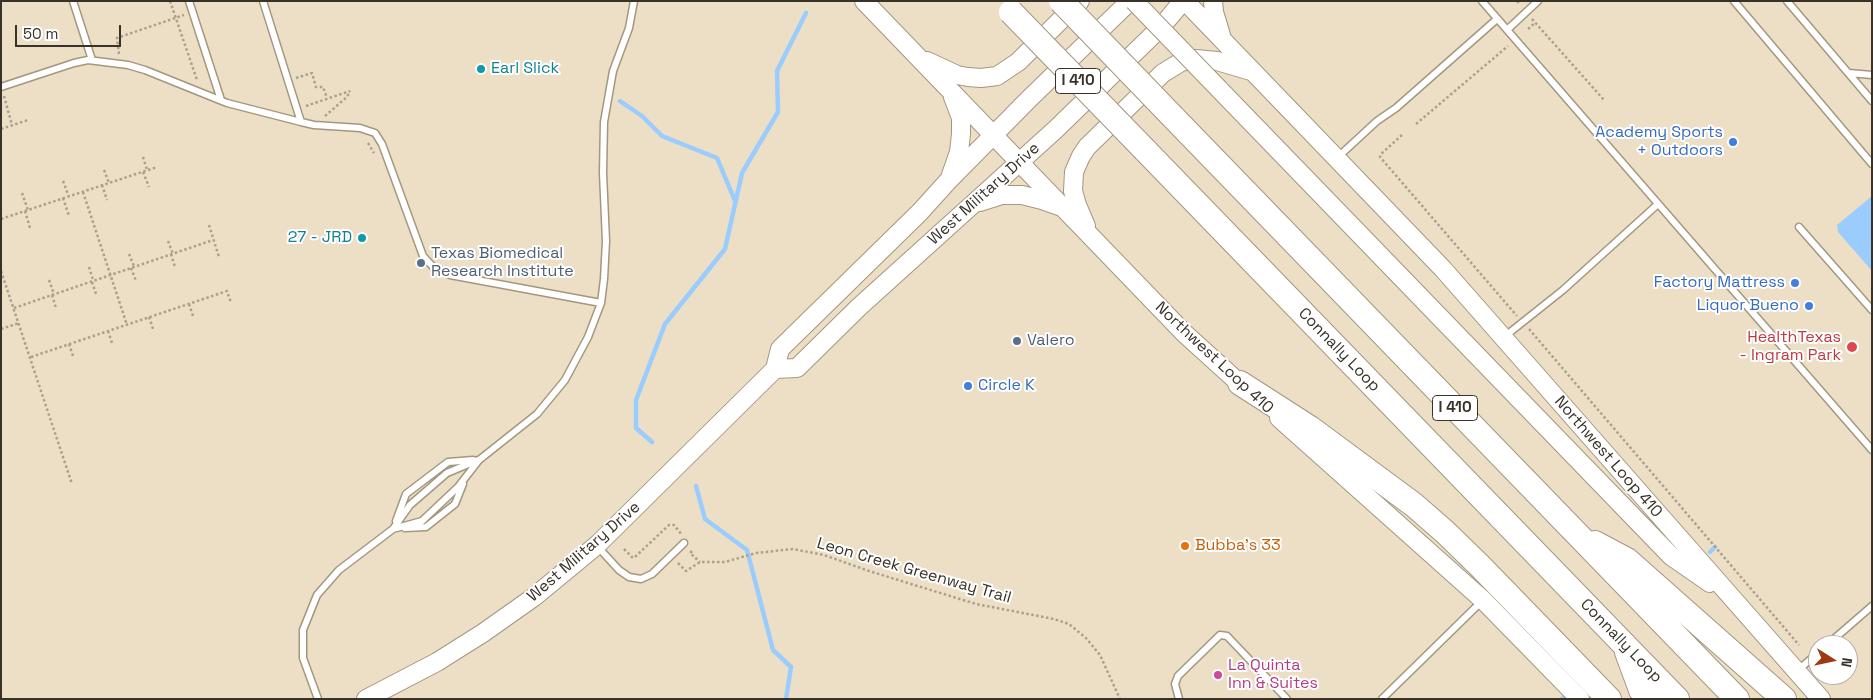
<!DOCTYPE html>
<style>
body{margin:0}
#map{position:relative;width:1873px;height:700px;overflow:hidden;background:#eddfc6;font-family:"Space Grotesk",sans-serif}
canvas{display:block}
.frame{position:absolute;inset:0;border:2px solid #383229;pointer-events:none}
.north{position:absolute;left:1808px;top:635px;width:50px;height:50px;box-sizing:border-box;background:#fff;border:1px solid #afada9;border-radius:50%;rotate:100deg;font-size:14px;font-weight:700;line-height:20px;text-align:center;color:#383229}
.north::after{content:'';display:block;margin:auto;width:18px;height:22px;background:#9f3910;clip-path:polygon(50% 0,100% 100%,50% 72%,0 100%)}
.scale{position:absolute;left:15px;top:25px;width:106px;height:22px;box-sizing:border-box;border:2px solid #383229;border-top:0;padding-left:6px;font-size:15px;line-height:18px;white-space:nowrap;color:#383229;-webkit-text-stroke:4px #fff;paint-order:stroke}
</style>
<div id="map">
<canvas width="1873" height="700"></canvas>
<div class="frame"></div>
<div class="north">N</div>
<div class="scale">50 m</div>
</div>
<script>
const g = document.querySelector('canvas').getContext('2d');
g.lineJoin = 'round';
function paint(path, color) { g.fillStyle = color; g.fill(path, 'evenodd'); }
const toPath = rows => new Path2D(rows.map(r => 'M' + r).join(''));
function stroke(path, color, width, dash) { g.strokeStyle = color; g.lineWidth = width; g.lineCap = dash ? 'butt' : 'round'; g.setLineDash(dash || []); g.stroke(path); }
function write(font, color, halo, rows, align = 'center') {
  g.font = font + ' "Space Grotesk",sans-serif'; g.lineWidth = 4; g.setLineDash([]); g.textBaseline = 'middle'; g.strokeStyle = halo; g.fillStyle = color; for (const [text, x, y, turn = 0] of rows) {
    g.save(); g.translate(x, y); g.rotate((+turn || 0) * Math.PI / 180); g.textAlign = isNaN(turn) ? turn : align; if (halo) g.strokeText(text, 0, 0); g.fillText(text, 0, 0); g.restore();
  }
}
const water = toPath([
 [1872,196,1872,271,1838,232,1837,225]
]);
const stream = toPath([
 [620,101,642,116,662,136,717,158,735,201],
 [652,442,636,428,636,400,665,324,725,249,742,173,778,112,777,71,806,13],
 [696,486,705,519,747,550,773,650,791,667,786,699],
 [1710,552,1715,547],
 [1562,699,1566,695]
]);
const path = toPath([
 [170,1,197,80],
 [1517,1,1519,3],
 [1532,19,1604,100],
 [1528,29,1535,23],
 [119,54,117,38,184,15],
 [296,78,312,73,316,87,323,87,327,98],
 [4,96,12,125],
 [306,106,350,91],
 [325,116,347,97,350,91],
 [1416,124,1508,46],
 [1,129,28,120],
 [1402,135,1381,154,1380,157,1517,316],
 [368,143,374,153],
 [143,157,147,170],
 [104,170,109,183],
 [143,172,149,187],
 [63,181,69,197],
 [102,185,107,200],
 [83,192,127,325],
 [22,193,28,210],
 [63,198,69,216],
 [25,211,30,228],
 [1,219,157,167],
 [209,225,219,257],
 [168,241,173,254],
 [129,254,134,266],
 [171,254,175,267],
 [89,267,93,280],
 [131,268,136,281],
 [1,271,72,484],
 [49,280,54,294],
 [92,282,96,294],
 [52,295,56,308],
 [189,304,193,316],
 [14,308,213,240],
 [149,317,153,329],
 [1,329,19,323],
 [1529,329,1799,645],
 [108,331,112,343],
 [69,344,73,356],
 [31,357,227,291,231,303],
 [624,549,633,558,636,556,669,525,674,525,682,535],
 [692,551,690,553,700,562],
 [678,563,686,571,700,562,725,562,756,553,793,549,824,555,869,571,976,604,1054,619,1069,624,1086,638,1100,655,1120,699]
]);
const lane = toPath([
 [73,1,92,60],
 [189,1,221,100],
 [263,1,301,122],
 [1482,1,1872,450],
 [1734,1,1872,164],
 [1787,1,1872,101],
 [1507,30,1538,1],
 [1849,73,1872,75],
 [1,87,74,63,88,60,128,65,145,70,227,103,301,122,314,125,360,128,375,133,382,144,423,256,434,268,450,275,601,303],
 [1338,157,1377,121,1396,108,1497,19],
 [1799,227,1872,310],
 [1504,337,1563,290,1658,204],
 [396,521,406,494,448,462,473,460],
 [405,528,426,527,455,504,463,484],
 [393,529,422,521,458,487,479,460,537,414,565,380,588,337,601,303,604,279,606,241,603,173,604,122,613,71,629,28,634,1],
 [597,546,619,570,629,577,641,579,652,574,684,543],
 [1827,645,1872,606],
 [1798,670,1818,653],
 [318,699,303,658,303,630,317,595,339,570,393,529,410,505,447,473,478,460],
 [1179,699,1175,684,1178,676,1220,635,1227,636,1287,699],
 [1382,699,1482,601]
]);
const secondary = toPath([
 [864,1,1184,333,1248,391],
 [1185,1,1443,269,1821,699],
 [1213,1,1214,12,1221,35],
 [927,61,957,75,968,77,981,78,997,76,1018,62,1080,1],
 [1219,89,1671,556,1710,583],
 [951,175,959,152,961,134,961,118,953,97],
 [980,202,1002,195,1022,195,1042,200,1059,206],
 [1086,226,1077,205,1073,191,1074,172,1081,156,1087,147,1163,73,1181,62,1196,59,1217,61,1251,71],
 [775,369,797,368,859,307,1055,130,1161,27,1183,1],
 [1279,418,1483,600,1580,699],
 [366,699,437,662,483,633,534,597,597,545,775,369,780,349,920,212,948,181,1029,99,1130,1]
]);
const highway = toPath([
 [1173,117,1737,699],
 [1145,150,1677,699],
 [1240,383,1310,428,1414,505,1445,532,1481,567,1609,699],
 [1595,543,1627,560,1784,699],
 [1627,652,1641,690,1648,699]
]);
const secondaryBridge = toPath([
 [1134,1,1219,89]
]);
const highwayBridge = toPath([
 [1061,1,1173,117],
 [1011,12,1145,150]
]);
const markers = [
 [481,69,5,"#0f9aa8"],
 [1733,142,5,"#3f7fe0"],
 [362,238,5,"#0f9aa8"],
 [421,263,5,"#5c6f8a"],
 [1795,283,5,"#3f7fe0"],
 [1809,306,5,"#3f7fe0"],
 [1017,341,5,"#5c6f8a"],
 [1852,347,6,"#e0444e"],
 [968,386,5,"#3f7fe0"],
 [1185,546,5,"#e8710a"],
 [1218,675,5,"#d1479c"]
];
const shields = [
 [1078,81,45],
 [1455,408,45]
];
const shieldNames = [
 ["I 410",1078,81],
 ["I 410",1455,408]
];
const cultureNames = [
 ["Earl Slick",491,69],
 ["27 - JRD",352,238,"right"]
];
const shopNames = [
 ["Academy Sports",1723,133],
 ["+ Outdoors",1723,151],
 ["Factory Mattress",1785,283],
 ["Liquor Bueno",1799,306],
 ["Circle K",978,386,"left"]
];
const streetNames = [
 ["West Military Drive",984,194,-42],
 ["Connally Loop",1339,350,46],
 ["Northwest Loop 410",1214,358,43],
 ["Northwest Loop 410",1608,457,49],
 ["West Military Drive",584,552,-41],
 ["Leon Creek Greenway Trail",914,571,16],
 ["Connally Loop",1621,641,46]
];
const serviceNames = [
 ["Texas Biomedical",431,254],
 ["Research Institute",431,272],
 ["Valero",1027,341]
];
const healthNames = [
 ["HealthTexas",1841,338],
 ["- Ingram Park",1841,356]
];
const foodNames = [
 ["Bubba's 33",1195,546]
];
const hotelNames = [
 ["La Quinta",1228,666],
 ["Inn & Suites",1228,684]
];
paint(water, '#9accfe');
stroke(stream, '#9accfe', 4.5);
stroke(lane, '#a4977f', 9);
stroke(secondary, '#a4977f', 20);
stroke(highway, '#a4977f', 26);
stroke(path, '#aba08d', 2.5, [2.5, 2.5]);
stroke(lane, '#fff', 6);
stroke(secondary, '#fff', 18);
stroke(highway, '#fff', 24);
stroke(secondaryBridge, '#a4977f', 20, []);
stroke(highwayBridge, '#a4977f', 26, []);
stroke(secondaryBridge, '#fff', 18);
stroke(highwayBridge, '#fff', 24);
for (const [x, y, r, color] of markers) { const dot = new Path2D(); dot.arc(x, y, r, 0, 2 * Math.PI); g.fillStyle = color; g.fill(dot); stroke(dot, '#fff', 2); }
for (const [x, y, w] of shields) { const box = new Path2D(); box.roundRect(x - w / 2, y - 12.5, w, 25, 4); g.fillStyle = '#fff'; g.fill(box); stroke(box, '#383229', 1); }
write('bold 15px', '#383229', null, shieldNames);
write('16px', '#0d838f', '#fff', cultureNames, 'left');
write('16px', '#366cbe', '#fff', shopNames, 'right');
write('16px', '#383229', '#fff', streetNames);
write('16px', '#4e5e75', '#fff', serviceNames, 'left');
write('16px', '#be3a42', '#fff', healthNames, 'right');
write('16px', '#c56008', '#fff', foodNames, 'left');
write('16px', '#b23c85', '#fff', hotelNames, 'left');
</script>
